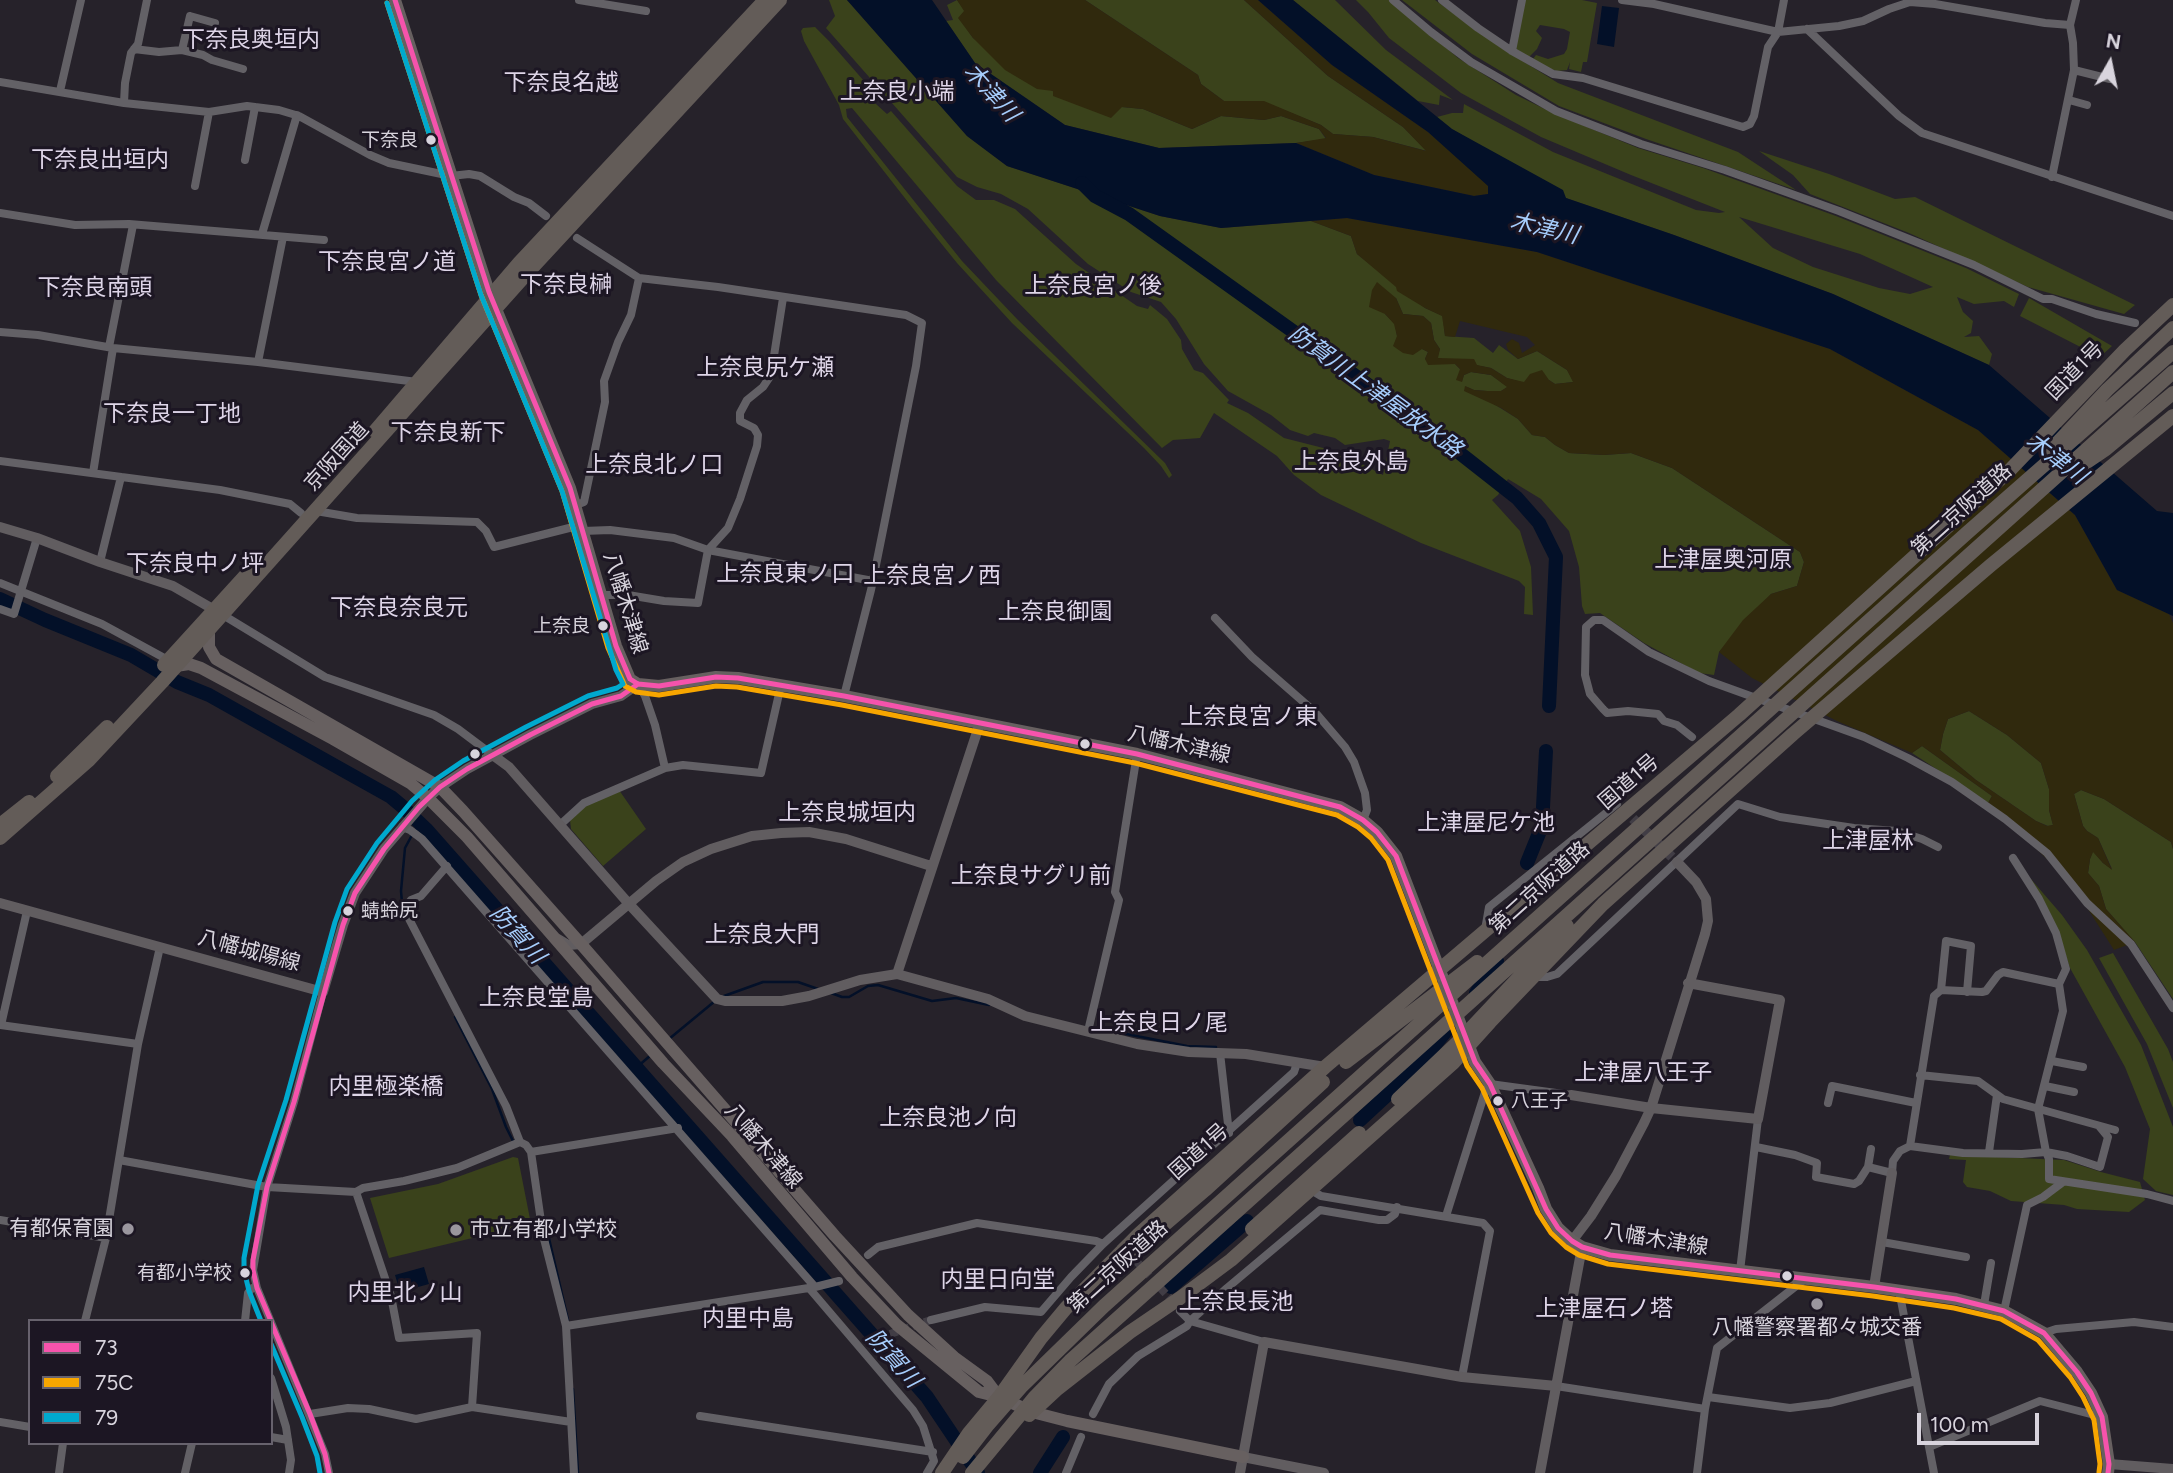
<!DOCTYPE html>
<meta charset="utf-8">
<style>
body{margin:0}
#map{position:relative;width:2173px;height:1473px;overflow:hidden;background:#26222a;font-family:Figtree,sans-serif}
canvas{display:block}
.legend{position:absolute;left:28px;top:1319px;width:245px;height:126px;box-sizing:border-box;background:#1c1623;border:2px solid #67626d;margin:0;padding:9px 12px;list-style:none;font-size:21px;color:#d8d4dd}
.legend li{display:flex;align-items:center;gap:14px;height:35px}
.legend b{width:35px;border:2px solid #67626d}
.north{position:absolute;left:2075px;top:28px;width:70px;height:70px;-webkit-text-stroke:5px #1c1623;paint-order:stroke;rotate:9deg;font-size:19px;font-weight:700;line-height:28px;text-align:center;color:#d8d4dd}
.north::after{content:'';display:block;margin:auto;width:24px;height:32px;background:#d8d4dd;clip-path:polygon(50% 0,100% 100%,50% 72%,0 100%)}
.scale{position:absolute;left:1917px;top:1413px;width:122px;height:32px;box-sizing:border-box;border:4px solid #d8d4dd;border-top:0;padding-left:9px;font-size:21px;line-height:24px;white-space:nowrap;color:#d8d4dd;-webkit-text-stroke:5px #1c1623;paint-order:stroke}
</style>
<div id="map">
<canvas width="2173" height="1473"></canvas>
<ul class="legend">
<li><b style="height:9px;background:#f653ac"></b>73</li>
<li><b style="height:9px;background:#f7a600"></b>75C</li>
<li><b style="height:9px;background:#00a9ce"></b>79</li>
</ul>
<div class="north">N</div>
<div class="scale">100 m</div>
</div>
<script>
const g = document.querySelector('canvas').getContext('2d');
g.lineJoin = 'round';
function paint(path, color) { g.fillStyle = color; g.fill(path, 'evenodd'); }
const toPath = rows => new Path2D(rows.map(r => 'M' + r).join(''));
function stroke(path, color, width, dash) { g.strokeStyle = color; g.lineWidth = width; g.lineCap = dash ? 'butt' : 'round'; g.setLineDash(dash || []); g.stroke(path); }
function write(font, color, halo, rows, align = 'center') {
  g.font = font + ' Figtree,"Noto Sans JP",sans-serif'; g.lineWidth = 6; g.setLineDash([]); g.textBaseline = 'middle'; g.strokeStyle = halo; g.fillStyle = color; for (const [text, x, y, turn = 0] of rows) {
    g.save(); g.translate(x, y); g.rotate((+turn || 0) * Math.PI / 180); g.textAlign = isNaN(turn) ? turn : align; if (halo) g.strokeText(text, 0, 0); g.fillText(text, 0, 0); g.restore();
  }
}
const green = toPath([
 [829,0,847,0,967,136,1007,166,1160,216,1221,228,1311,221,1351,236,1357,254,1425,308,1443,316,1445,336,1474,338,1493,353,1499,345,1518,359,1537,351,1567,370,1574,382,1555,384,1549,380,1524,383,1507,378,1491,368,1437,358,1440,349,1434,340,1431,323,1423,316,1403,314,1396,298,1385,314,1395,324,1397,336,1428,352,1425,359,1434,364,1455,364,1460,369,1462,381,1464,375,1471,372,1491,375,1508,387,1501,391,1487,391,1474,390,1465,386,1518,419,1532,435,1545,437,1555,445,1569,453,1604,455,1631,453,1672,468,1800,552,1804,562,1797,586,1771,594,1719,652,1714,675,1699,673,1644,643,1600,613,1585,614,1582,606,1579,567,1569,531,1541,499,1508,479,1498,495,1492,500,1520,531,1531,567,1533,615,1524,614,1525,587,1519,581,1421,543,1321,495,1294,475,1277,456,1214,413,1200,438,1173,440,1162,448,996,280,852,108,846,109,847,117,962,261,1017,319,1165,463,1172,475,1169,478,1161,466,1144,448,1012,323,957,263,915,211,843,119,839,105,804,41,801,31,803,28,815,27,829,41,864,81,866,95,887,114,891,111,957,186,976,200,994,200,1015,209,1076,264,1137,306,1148,309,1150,305,1167,319,1181,340,1182,349,1194,370,1203,373,1229,400,1227,403,1248,413,1284,438,1339,452,1383,475,1390,441,1384,439,1345,445,1335,438,1314,433,1308,436,1290,430,1271,415,1228,391,1204,364,1176,319,1161,302,1131,292,1088,264,1028,209,1001,194,977,187,957,177,826,28,835,16],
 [957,0,965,11,959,18,973,38,1054,92,1122,107,1143,109,1192,129,1221,116,1264,120,1281,116,1319,129,1326,139,1296,143,1159,148,1065,125,975,63,946,21,953,20,947,5],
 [1085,0,1244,0,1328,76,1403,127,1427,151,1373,137,1333,134,1321,125,1264,102,1224,101,1201,84,1198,75],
 [1293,0,1335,0,1386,50,1453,100,1440,95,1439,105,1418,101],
 [1356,0,1390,0,1458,58,1516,95,1553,113,1638,148,1703,168,1836,216,1966,268,2019,294,2014,307,2004,301,1974,304,1957,297,1963,312,1973,321,1971,333,1964,337,1979,336,1992,354,1989,365,1833,294,1674,235,1566,198,1452,129,1437,117,1452,113,1463,113,1464,104,1553,152,1696,210,1719,213,1725,212,1631,175,1541,137,1461,93,1389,38,1368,12],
 [1739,217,1860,254,1933,287,1910,294,1879,288,1813,267,1773,248],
 [1402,0,1435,0,1500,47,1558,83,1738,152,1796,190,1646,139,1559,106,1472,54],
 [1524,0,1582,0,1597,3,1587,62,1583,62,1581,72,1569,69,1570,62,1567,70,1557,71,1545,67,1533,59,1536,55,1548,59,1564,54,1567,49,1570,32,1564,29,1540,25,1536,31,1542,38,1537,49,1529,57,1517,50,1514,45],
 [1759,151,1829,174,1895,199,1915,197,2135,305,2124,314,2028,287,1909,233,1810,194,1793,175],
 [2029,298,2112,346,2100,357,2020,316],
 [1969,711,2007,735,2041,763,2049,789,2049,810,2053,825,2048,826,2036,821,1976,780,1940,750,1943,734,1948,719],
 [1922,746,1992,796,1988,803,1912,753],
 [619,790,646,829,603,866,571,829,570,820,586,804],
 [2081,790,2104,799,2171,842,2173,849,2173,999,2135,942,2106,909,2099,886,2088,873,2090,859,2093,851,2103,863,2112,869,2098,838,2087,831,2083,826,2074,794],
 [2030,878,2062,915,2087,950,2141,1045,2173,1127,2173,1195,2156,1191,2143,1179,2150,1129,2125,1067,2070,968,2058,932],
 [2113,953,2168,1049,2173,1062,2173,1108,2147,1044,2099,958],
 [1950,1155,2064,1160,2101,1172,2140,1182,2145,1200,2129,1212,2077,1209,2064,1205,2011,1201,1990,1191,1967,1187,1963,1182,1966,1160,1949,1159],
 [513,1157,518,1158,531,1224,389,1258,370,1198,438,1184]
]);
const sand = toPath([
 [957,0,1085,0,1198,75,1201,84,1224,101,1264,101,1321,125,1333,134,1373,137,1426,151,1403,127,1328,76,1244,0,1258,0,1332,65,1428,132,1489,186,1488,194,1474,196,1374,175,1296,143,1326,138,1319,129,1281,116,1264,120,1221,116,1192,129,1143,109,1122,107,1111,118,1053,96,1053,91,1037,89,1005,70,973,38,958,18,964,11],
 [1347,218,1537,252,1830,349,1978,430,2075,515,2117,590,2169,614,2173,623,2173,849,2171,842,2104,799,2081,790,2074,794,2083,826,2087,831,2098,838,2112,870,2103,863,2093,852,2090,859,2088,873,2099,886,2106,909,2135,942,2114,950,2086,906,2048,860,1988,803,1992,796,1922,746,1912,753,1837,721,1752,678,1719,652,1743,620,1771,594,1797,586,1804,562,1800,552,1672,468,1631,453,1604,455,1569,453,1555,445,1545,437,1532,435,1518,419,1501,408,1464,391,1465,386,1474,390,1487,391,1501,391,1507,387,1491,375,1471,372,1464,375,1462,382,1456,380,1460,369,1455,364,1428,365,1425,359,1428,352,1422,349,1413,355,1403,353,1393,346,1397,336,1394,324,1385,314,1369,307,1372,290,1377,282,1396,298,1403,314,1423,316,1431,323,1434,340,1440,349,1438,358,1474,359,1477,365,1491,368,1507,378,1524,382,1530,374,1542,370,1549,380,1555,384,1573,382,1567,370,1537,351,1518,359,1508,350,1506,344,1512,339,1519,343,1522,353,1535,345,1527,337,1460,321,1455,337,1445,336,1442,316,1425,308,1397,291,1396,287,1357,254,1351,236,1311,221],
 [1969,711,2007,735,2041,763,2049,789,2049,810,2053,825,2047,826,2036,821,1976,780,1940,750,1943,734,1948,719]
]);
const water = toPath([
 [847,0,932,0,975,63,1065,125,1159,148,1296,143,1374,175,1474,196,1488,194,1488,186,1428,132,1332,65,1258,0,1293,0,1452,129,1563,190,1566,198,1674,235,1833,294,1989,365,2157,511,2173,513,2173,616,2117,590,2075,515,1978,430,1830,349,1537,252,1347,218,1221,228,1160,216,1007,166,967,136],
 [1602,6,1619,8,1614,47,1597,44],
 [424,1267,429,1284,400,1292,395,1275]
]);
const stream = toPath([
 [416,830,421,825],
 [403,914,401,891,405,848,412,835],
 [831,993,842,997,849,997,868,986,878,985,932,1001,956,998,989,1005],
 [724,996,763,982,798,982,818,989],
 [455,1017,492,1089,506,1127,513,1141,516,1141],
 [1091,1027,1187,1046,1216,1047],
 [669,1039,715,1001],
 [637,1067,651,1055],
 [544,1217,568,1320],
 [573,1389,578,1473]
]);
const river = toPath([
 [1082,183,1095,196,1129,214,1424,425,1517,498,1539,523,1556,557,1549,706],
 [0,599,45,620,131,655,177,682,209,695,348,773,391,797,403,807,426,829,927,1397,978,1473],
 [1527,863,1542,826,1546,751],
 [1476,993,1497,961],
 [1360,1120,1414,1070,1451,1025],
 [1171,1287,1247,1221],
 [1040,1473,1063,1437]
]);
const streetTunnel = toPath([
 [1120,1243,1174,1303],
 [890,1334,931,1320]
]);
const secondaryTunnel = toPath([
 [1622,808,1677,862]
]);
const street = toPath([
 [579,0,646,11],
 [1393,0,1431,32,1471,62,1556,111,1641,144,1725,170,1839,211,1974,265,2043,299,2052,299,2096,314,2135,323],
 [1442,0,1478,28,1512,51,1553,74,1583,78,1743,127,1750,124,1754,116,1768,47,1778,32,1784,0],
 [1622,0,1654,4,1778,32,1839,26,1863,21,1889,9,1910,2,1935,4,2045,23,2070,25],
 [1807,29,1899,116,1922,133,2173,216],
 [134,49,159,52,182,50,203,55,212,60,243,69],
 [182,50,190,16,215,23],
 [1512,51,1522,0],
 [2074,70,2110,79],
 [0,82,124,103,209,112,247,106,279,110,299,116,370,155,389,163,451,176,469,174,480,176,514,197,529,203,546,216],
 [60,91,81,0],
 [2069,100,2087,105],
 [124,103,125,83,131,53,138,44,147,0],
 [245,160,255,107],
 [2052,177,2074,70,2073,43,2070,25,2076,0],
 [195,186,209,112],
 [0,213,75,225,129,224,324,240],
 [262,234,297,115],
 [577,238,639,278,718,287,906,315,922,323,916,366,871,590,844,696],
 [0,332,38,335,113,348,258,362,417,382],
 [109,347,133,225],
 [258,362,283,237],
 [0,461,220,490,290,504,301,513],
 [93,473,113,348],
 [576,505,584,502,605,402,604,381,618,342,631,315,639,278],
 [316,511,357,518,477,522,486,531,494,547,581,525],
 [583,531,610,530,674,538,708,550,873,581],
 [100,562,121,477],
 [0,583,102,624,168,660],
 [602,595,628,595,664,601,698,603,708,550,728,528,740,499,757,446,758,435,754,428,740,421,740,413,747,400,763,387,771,375,783,298],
 [0,609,14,614,37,538],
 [223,615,325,677,434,715,458,729,494,756],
 [1215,618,1252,657,1315,712,1345,747,1354,762,1365,793,1367,810,1363,820],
 [638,684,645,696,655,725,665,768],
 [1692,737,1677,725,1664,721,1658,714,1628,711,1607,713,1603,709,1590,694,1585,675,1586,627,1594,620,1603,620,1649,652,1709,681,1864,737,1908,758,1952,782,2005,819,2047,853,2087,903,2131,944,2173,1008],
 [561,824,584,803,665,768,683,765,761,773,781,685],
 [402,827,410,830,422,839,815,1287],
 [2013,858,2039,899,2056,933,2066,969,2059,984,2063,1011,2038,1109,2046,1152,2049,1159,2049,1179,2147,1194,2173,1201],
 [447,866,421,896,411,900,407,905,407,915,506,1106,520,1142,526,1145,531,1152,543,1235,566,1326,574,1473],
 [1485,930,1489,907,1617,804],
 [1533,977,1547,977,1557,974,1738,804,1780,817,1854,828,1897,831,1922,839,1938,847],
 [1941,990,1946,941,1971,946,1967,992],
 [323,992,294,1102,267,1187,253,1270,257,1288,325,1454,329,1473],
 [0,1025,138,1044],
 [1,1025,27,911],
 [1088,1031,1119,900,1115,892,1137,754],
 [1220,1053,1229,1133],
 [2052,1061,2083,1067],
 [1920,1075,1978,1081,2003,1099,2115,1130],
 [2045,1086,2074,1092],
 [1828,1103,1832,1086,1916,1103],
 [1910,1146,1934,996,1941,990,1982,992,1986,991,1998,975,2003,972,2059,984],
 [1756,1147,1795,1155,1817,1163,1816,1177,1854,1184,1859,1181,1868,1167,1892,1173,1893,1161,1900,1151,1910,1146,1963,1153,2022,1154,2046,1152,2067,1156,2100,1167,2108,1137,2099,1126],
 [531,1152,678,1128],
 [1989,1152,1997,1095],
 [119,1160,267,1187,356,1192,363,1188,404,1181,457,1168,520,1142],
 [1868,1167,1871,1149],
 [1311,1190,1321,1196,1483,1223,1490,1231,1462,1377],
 [356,1192,391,1296,399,1338,477,1333,472,1407],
 [1446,1216,1486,1089,1490,1084,1571,1095],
 [0,1220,106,1238],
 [1882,1242,1966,1257],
 [868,1255,878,1247,977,1223,1096,1241,1103,1244],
 [1740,1271,1758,1119],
 [809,1288,913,1410,923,1426,934,1461,927,1473],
 [1899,1290,1934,1473],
 [1984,1305,1991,1263],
 [1180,1311,1190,1321,1264,1342],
 [2004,1311,2027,1205,2043,1197,2063,1182],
 [931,1320,985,1307,1041,1312,1071,1277,1103,1244,1294,1072,1297,1063],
 [85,1321,106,1238,138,1044,160,947],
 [245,1321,248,1293,252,1288,257,1288],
 [566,1326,815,1287,839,1281],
 [2044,1333,2056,1329,2134,1322,2173,1327],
 [271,1378,286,1427,291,1460,289,1473],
 [1556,1386,1705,1409],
 [1708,1397,1790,1408,1830,1403,1916,1381],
 [310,1414,348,1408,369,1409,416,1419,472,1407,571,1422],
 [1093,1414,1109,1384,1138,1356,1187,1326,1190,1321,1227,1288,1320,1210,1379,1220,1387,1220,1395,1214,1397,1207],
 [700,1416,933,1452],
 [0,1422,30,1427],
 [271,1437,288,1440],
 [1929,1447,2040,1401,2102,1417],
 [59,1473,63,1443],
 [185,1473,192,1443],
 [1066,1473,1081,1437],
 [1697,1473,1705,1409,1717,1348,1805,1279]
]);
const secondary = toPath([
 [0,527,37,538,100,562,173,586,218,612],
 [494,756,509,767,629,904,717,999,725,1001,782,1001,809,996,860,980,897,974,988,999,1025,1016,1137,1044,1189,1052,1246,1054,1325,1067],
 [0,903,323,992,343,925,355,893,384,849,428,798,440,787,467,769,530,735,592,704,621,696,638,684],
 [558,939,568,945,581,944,656,881,683,862,711,849,752,836,781,833,809,832,846,839,931,866],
 [897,974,980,723],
 [1571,1095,1651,1108,1758,1119,1780,1000,1688,983],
 [1572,1241,1591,1216,1616,1176,1644,1123,1651,1108,1705,934,1708,921,1706,899,1696,882,1677,862],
 [1874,1287,1892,1173],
 [1243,1457,1324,1473],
 [2109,1464,2173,1469],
 [1240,1473,1264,1342,1462,1377,1556,1386],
 [1540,1473,1582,1247]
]);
const primary = toPath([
 [395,0,489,292,570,488,616,646,630,679,638,684,659,686,716,677,738,678,844,696,1137,754,1340,807,1363,820,1377,832,1396,856,1475,1062,1490,1084,1538,1188,1546,1209,1558,1228,1572,1241,1582,1247,1610,1255,1874,1287,1956,1299,2004,1311,2044,1333,2077,1372,2091,1393,2102,1417,2109,1464,2108,1473],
 [209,631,209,647,216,659,440,787,463,811,581,944,835,1236,908,1315,954,1357,987,1381,999,1397],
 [176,666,189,664,201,668,333,739,410,783,428,798,467,837,663,1063,732,1136,852,1277,897,1325,979,1392,999,1397,1032,1412,1067,1421,1243,1457]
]);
const highway = toPath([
 [375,431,519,263,765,0],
 [2047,454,2107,390,2173,328],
 [2078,468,2106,449,2173,393],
 [164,665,256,564],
 [57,776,107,727],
 [0,825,29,802],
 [0,838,89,760,162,682,529,271,780,0],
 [1346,1062,1477,962],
 [1398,1099,1460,1040,1567,926],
 [1252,1229,1359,1133],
 [1121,1262,1205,1190,1323,1082],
 [1029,1415,1056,1390,1130,1332,1180,1298,1231,1260,1453,1063,1490,1022,1603,904,1793,734,1991,565,2173,416],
 [963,1457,987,1426,1022,1386,1104,1306,1968,532,2173,352],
 [942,1473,969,1433,999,1397,1041,1338,1066,1308,1139,1234,1325,1067,1739,715,2009,471,2125,350,2173,305],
 [972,1473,1034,1398,1071,1360,2173,372]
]);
const bus1 = toPath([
 [395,0,489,292,570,488,616,646,630,679,638,684,659,686,716,677,738,678,844,696,1137,754,1340,807,1363,820,1377,832,1396,856,1475,1062,1490,1084,1546,1209,1558,1228,1572,1241,1582,1247,1610,1255,1874,1287,1956,1299,2004,1311,2044,1333,2077,1372,2091,1393,2102,1417,2109,1464,2108,1473],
 [271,1321,257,1288,253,1270,253,1260,267,1187,294,1102,343,925,355,893,384,849,419,807,440,787,467,769,530,735,592,704,621,696,638,684],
 [271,1322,310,1414,325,1454,329,1473]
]);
const bus2 = toPath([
 [387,3,481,295,562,491,608,648,625,686,636,692,659,695,716,686,737,687,842,705,1135,763,1337,815,1358,827,1371,838,1388,860,1467,1066,1482,1088,1538,1213,1551,1233,1566,1247,1579,1255,1608,1264,1873,1296,1954,1308,2001,1319,2038,1340,2070,1377,2083,1397,2094,1420,2100,1464,2099,1472]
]);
const bus3 = toPath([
 [261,1321,249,1291,244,1270,244,1258,258,1185,286,1100,335,922,347,889,377,843,412,801,435,780,463,761,526,727,588,696,617,688,623,684,616,670,562,491,481,295,387,3],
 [271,1344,302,1417,317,1456,320,1473]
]);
const markers = [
 [431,140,6,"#d8d4dd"],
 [603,626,6,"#d8d4dd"],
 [1085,744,6,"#d8d4dd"],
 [475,754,6,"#d8d4dd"],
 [348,911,6,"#d8d4dd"],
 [1498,1101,6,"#d8d4dd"],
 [128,1229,7,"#9a969e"],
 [456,1230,7,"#9a969e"],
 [245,1273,6,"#d8d4dd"],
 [1787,1276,6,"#d8d4dd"],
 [1817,1304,7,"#9a969e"]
];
const busNames = [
 ["下奈良",418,140],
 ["上奈良",590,626],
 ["蜻蛉尻",361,911,"left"],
 ["八王子",1511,1101,"left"],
 ["有都小学校",232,1273]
];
const streetNames = [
 ["国道1号",2075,371,-46],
 ["京阪国道",337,457,-48],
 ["第二京阪道路",1962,510,-42],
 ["八幡木津線",625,603,73],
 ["八幡木津線",1179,745,13],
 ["国道1号",1629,782,-41],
 ["第二京阪道路",1540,888,-42],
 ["八幡城陽線",249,951,15],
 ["八幡木津線",763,1146,49],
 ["国道1号",1199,1152,-42],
 ["八幡木津線",1656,1240,9],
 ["第二京阪道路",1118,1267,-42]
];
const poiNames = [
 ["有都保育園",114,1229],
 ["市立有都小学校",470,1230,"left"],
 ["八幡警察署都々城交番",1817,1328,"center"]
];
const neighbourhoodNames = [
 ["下奈良奥垣内",251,40],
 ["下奈良名越",561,83],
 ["上奈良小端",897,92],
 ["下奈良出垣内",100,160],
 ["下奈良宮ノ道",387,262],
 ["下奈良榊",566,285],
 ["上奈良宮ノ後",1093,286],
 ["下奈良南頭",95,288],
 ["上奈良尻ケ瀬",765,368],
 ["下奈良一丁地",172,414],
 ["下奈良新下",448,433],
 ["上奈良外島",1351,462],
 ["上奈良北ノ口",654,465],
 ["上津屋奥河原",1723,560],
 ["下奈良中ノ坪",195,564],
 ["上奈良東ノ口",785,574],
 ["上奈良宮ノ西",932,576],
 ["下奈良奈良元",399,608],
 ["上奈良御園",1055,612],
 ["上奈良宮ノ東",1249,717],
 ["上奈良城垣内",847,813],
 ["上津屋尼ケ池",1486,823],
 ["上津屋林",1868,841],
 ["上奈良サグリ前",1031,876],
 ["上奈良大門",762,935],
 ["上奈良堂島",536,998],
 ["上奈良日ノ尾",1159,1023],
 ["上津屋八王子",1643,1073],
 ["内里極楽橋",386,1087],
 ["上奈良池ノ向",948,1118],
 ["内里日向堂",998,1280],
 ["内里北ノ山",405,1293],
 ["上奈良長池",1236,1302],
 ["上津屋石ノ塔",1604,1309],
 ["内里中島",748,1319]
];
const waterNames = [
 ["木津川",991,93,48],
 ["木津川",1544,229,13],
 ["防賀川上津屋放水路",1375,392,36],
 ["木津川",2056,459,37],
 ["防賀川",517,935,48],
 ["防賀川",893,1359,48]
];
paint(green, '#3a421b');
paint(sand, '#30290d');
paint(water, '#031028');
stroke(stream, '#031028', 2.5);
stroke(river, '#031028', 14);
stroke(streetTunnel, '#413d45', 8, [8, 4]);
stroke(secondaryTunnel, '#413d45', 10, [10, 5]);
stroke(street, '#636166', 8);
stroke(secondary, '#615d60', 10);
stroke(primary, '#676060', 12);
stroke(highway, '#635c58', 14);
stroke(bus1, '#f653ac', 5);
stroke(bus2, '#f7a600', 5);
stroke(bus3, '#00a9ce', 5);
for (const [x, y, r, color] of markers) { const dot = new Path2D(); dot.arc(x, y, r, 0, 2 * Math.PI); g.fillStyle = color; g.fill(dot); stroke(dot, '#1c1623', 2.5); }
write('19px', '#d8d4dd', '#1c1623', busNames, 'right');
write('21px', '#d8d4dd', '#1c1623', streetNames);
write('21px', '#d8d4dd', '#1c1623', poiNames, 'right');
write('23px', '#ded5e8', '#1c1623', neighbourhoodNames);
write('italic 23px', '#a6cdfc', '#1c1623', waterNames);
</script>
